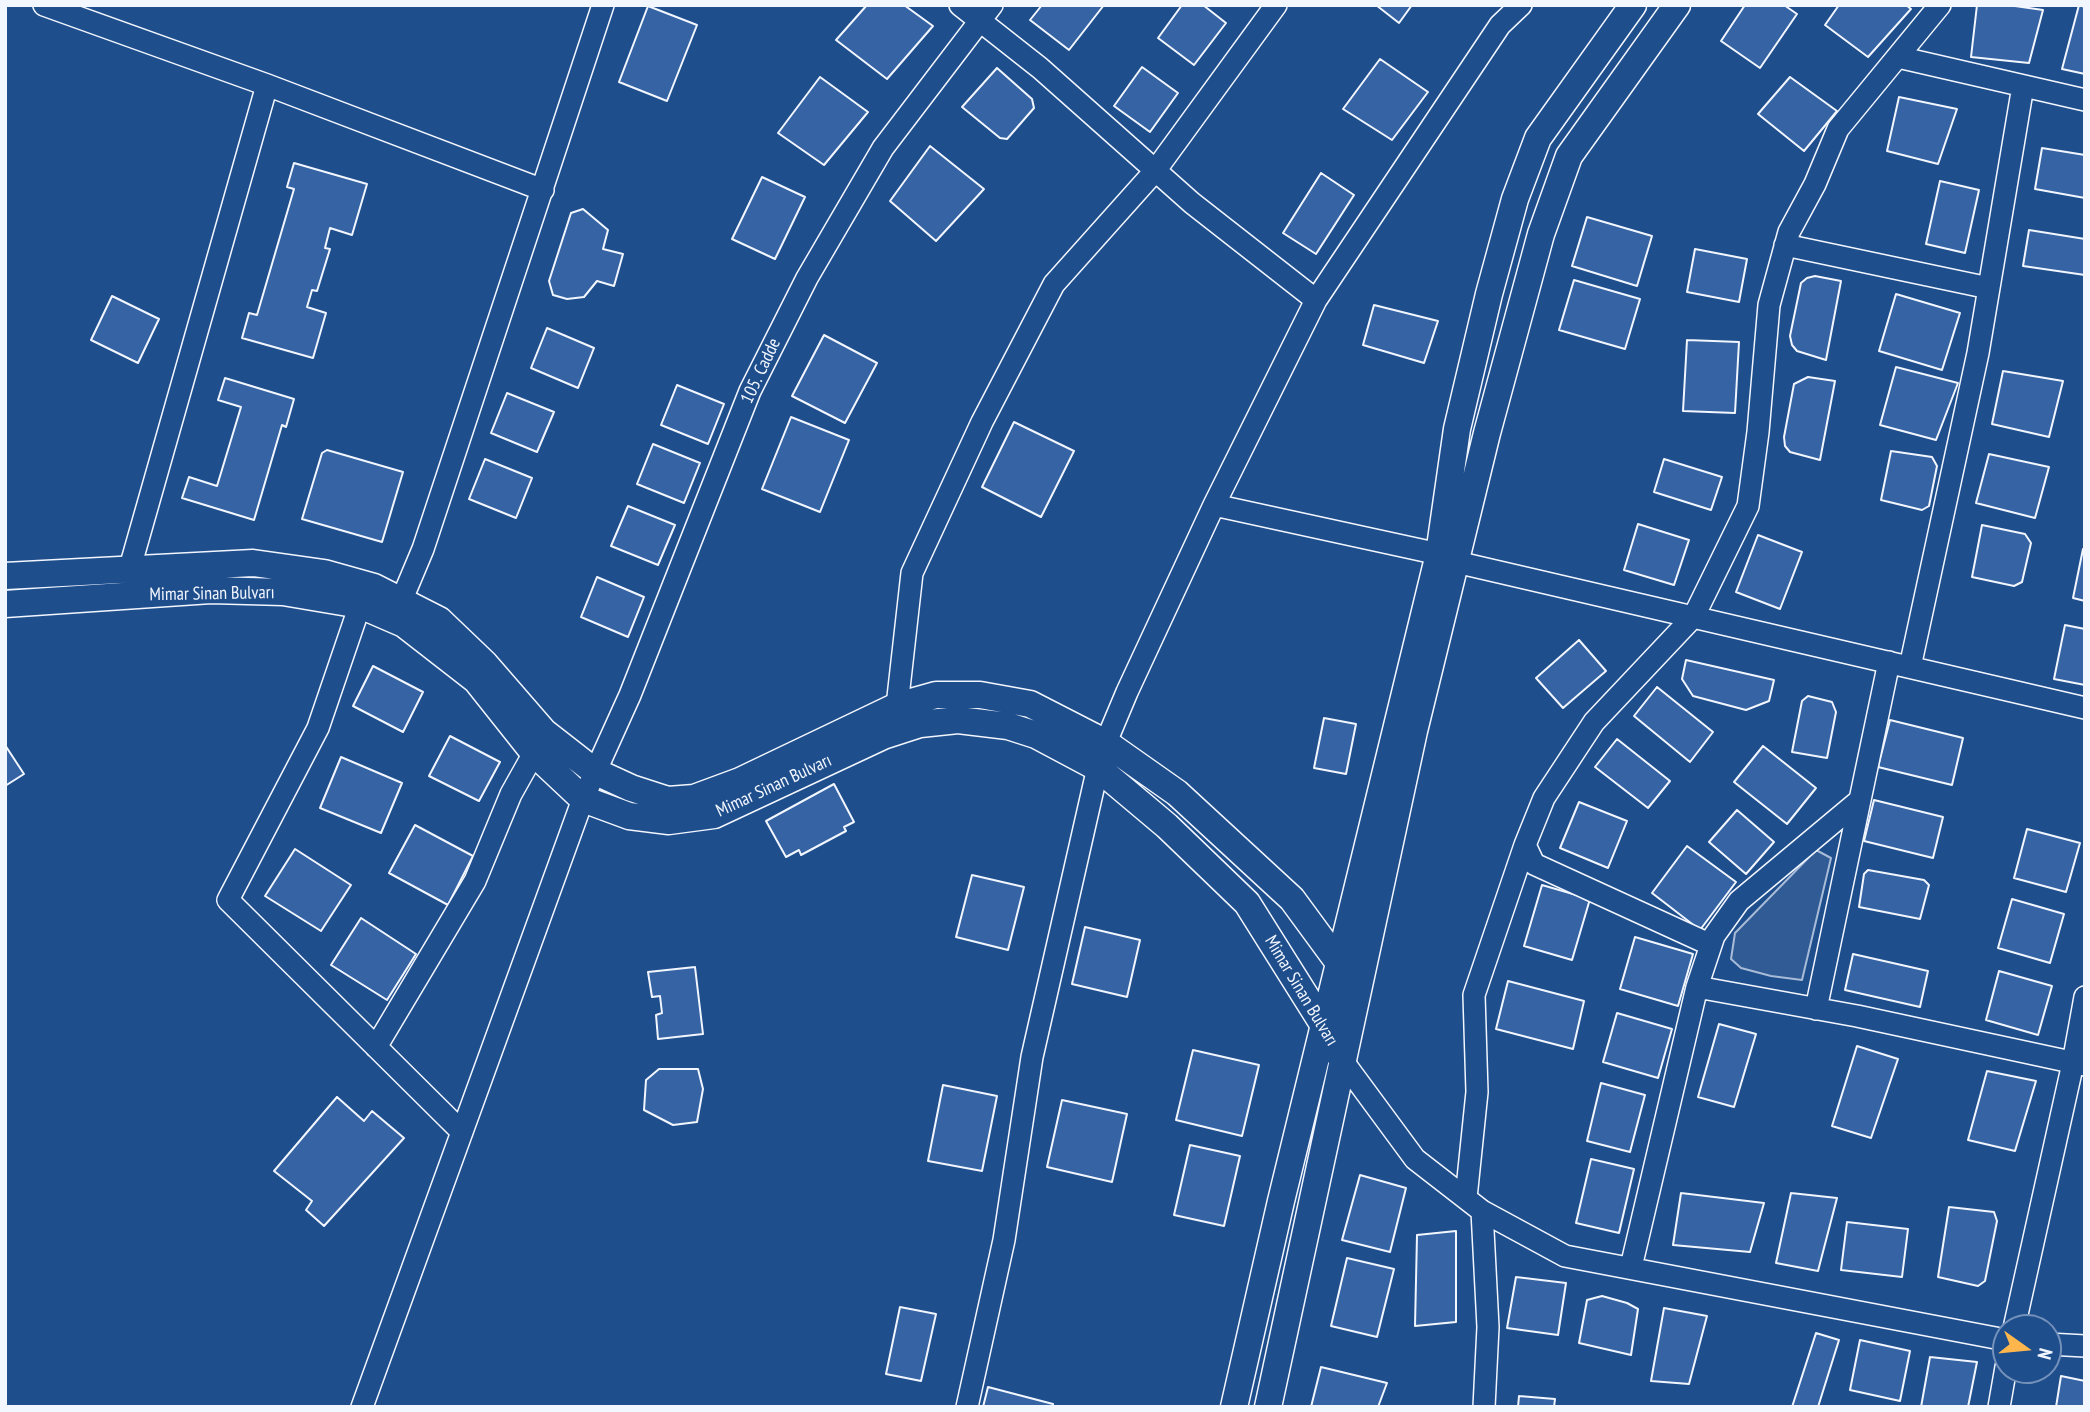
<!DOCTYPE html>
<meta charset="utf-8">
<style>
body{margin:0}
#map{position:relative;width:2090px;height:1412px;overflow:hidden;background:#1f4e8c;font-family:"PT Sans Narrow",sans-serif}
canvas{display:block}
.frame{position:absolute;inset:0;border:7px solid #f2f6ff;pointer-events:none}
.north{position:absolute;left:1992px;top:1314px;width:70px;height:70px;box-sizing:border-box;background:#1f4e8c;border:2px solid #7391ba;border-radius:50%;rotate:105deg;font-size:19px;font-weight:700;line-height:28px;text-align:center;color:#f2f6ff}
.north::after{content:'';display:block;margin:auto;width:24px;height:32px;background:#ffb74d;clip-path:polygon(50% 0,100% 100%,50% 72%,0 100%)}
</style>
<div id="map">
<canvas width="2090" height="1412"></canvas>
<div class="frame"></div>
<div class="north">N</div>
</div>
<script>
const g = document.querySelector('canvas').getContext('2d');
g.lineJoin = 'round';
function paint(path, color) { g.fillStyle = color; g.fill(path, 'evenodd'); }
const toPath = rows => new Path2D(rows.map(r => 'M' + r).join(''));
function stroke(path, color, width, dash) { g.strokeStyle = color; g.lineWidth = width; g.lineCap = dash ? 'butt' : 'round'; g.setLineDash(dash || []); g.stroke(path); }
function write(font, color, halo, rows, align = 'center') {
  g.font = font + ' "PT Sans Narrow",sans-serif'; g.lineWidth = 5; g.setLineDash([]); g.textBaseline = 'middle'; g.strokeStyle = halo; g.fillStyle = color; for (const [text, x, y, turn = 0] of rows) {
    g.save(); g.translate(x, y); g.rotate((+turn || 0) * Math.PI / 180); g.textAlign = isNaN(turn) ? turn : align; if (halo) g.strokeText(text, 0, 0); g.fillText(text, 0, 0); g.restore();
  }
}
const built = toPath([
 [1816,850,1831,858,1802,980,1771,976,1741,968,1731,959,1735,933,1816,850]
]);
const building = toPath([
 [867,5,904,5,933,26,887,79,836,40,867,5],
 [1042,5,1104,5,1069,50,1030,20,1042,5],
 [1182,5,1203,5,1226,23,1194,65,1158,38,1182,5],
 [1376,5,1412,5,1399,23,1376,5],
 [1745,5,1784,5,1797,14,1760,68,1721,41,1745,5],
 [1839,5,1906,5,1911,9,1868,57,1825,25,1839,5],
 [1977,5,2008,5,2043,10,2029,63,1971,57,1977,5],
 [2079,5,2085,7,2085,74,2062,69,2079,5],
 [648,6,697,25,667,101,619,82,648,6],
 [1380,59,1428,92,1392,140,1343,109,1380,59],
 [1142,67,1178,93,1150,132,1114,106,1142,67],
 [997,68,1032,99,1034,108,1007,139,1000,138,962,107,997,68],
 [820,77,868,112,824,165,778,133,820,77],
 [1790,77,1837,111,1804,151,1758,114,1790,77],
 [1899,97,1957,109,1938,164,1887,151,1899,97],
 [930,146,984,189,936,241,890,201,930,146],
 [2042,148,2085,155,2085,198,2035,189,2042,148],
 [294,163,367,184,352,235,330,228,325,248,330,249,317,291,312,290,307,307,326,313,313,358,242,338,249,313,257,315,294,189,287,187,294,163],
 [1321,173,1354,195,1316,254,1283,233,1321,173],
 [762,177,805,197,775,259,732,239,762,177],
 [1940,181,1979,190,1965,253,1926,244,1940,181],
 [583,209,608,230,603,249,623,254,614,286,597,281,584,297,567,299,553,295,549,281,571,213,583,209],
 [1587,217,1652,236,1637,286,1572,266,1587,217],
 [2029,230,2085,239,2085,275,2023,266,2029,230],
 [1695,249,1747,259,1739,302,1687,292,1695,249],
 [1815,276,1841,281,1826,360,1797,351,1792,345,1790,336,1801,283,1807,278,1815,276],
 [1574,280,1640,299,1625,349,1559,330,1574,280],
 [1896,294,1960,313,1942,370,1879,351,1896,294],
 [112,296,159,319,138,363,91,340,112,296],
 [1374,305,1438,321,1424,363,1363,345,1374,305],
 [547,328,594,348,578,388,531,368,547,328],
 [824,335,877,363,845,423,792,396,824,335],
 [1687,340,1739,342,1735,413,1683,411,1687,340],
 [1896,367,1958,383,1936,440,1880,425,1896,367],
 [2003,371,2063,381,2049,437,1992,424,2003,371],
 [1808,377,1835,381,1820,460,1790,452,1785,446,1784,437,1794,384,1808,377],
 [225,378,294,399,286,427,282,425,254,520,182,498,189,477,217,486,241,407,218,400,225,378],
 [677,385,724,404,708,444,661,425,677,385],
 [507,393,554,412,537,452,491,433,507,393],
 [791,417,849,440,820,512,762,489,791,417],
 [1014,422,1074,451,1041,517,982,487,1014,422],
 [653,444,700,463,684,503,637,484,653,444],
 [327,450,403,472,382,542,302,519,322,453,327,450],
 [1891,451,1932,457,1937,466,1929,506,1922,510,1881,500,1891,451],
 [1989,454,2049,467,2035,518,1976,503,1989,454],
 [485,459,532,478,516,518,469,499,485,459],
 [1664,459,1722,477,1711,510,1654,492,1664,459],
 [628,506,675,525,658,565,611,546,628,506],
 [1638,524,1689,540,1674,585,1624,570,1638,524],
 [1982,525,2025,534,2031,543,2022,582,2014,586,1972,577,1982,525],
 [1758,535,1802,552,1780,609,1736,592,1758,535],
 [2083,549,2085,550,2085,601,2073,598,2083,549],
 [597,577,644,597,628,637,581,617,597,577],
 [2065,625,2085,629,2085,685,2054,679,2065,625],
 [1579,640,1606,671,1563,708,1536,678,1579,640],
 [1686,660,1774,680,1769,701,1746,710,1693,696,1682,679,1686,660],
 [373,666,423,692,403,732,353,706,373,666],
 [1657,687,1713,732,1690,762,1634,716,1657,687],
 [1808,696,1832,702,1836,712,1827,758,1792,752,1802,701,1808,696],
 [1324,718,1356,724,1346,774,1314,768,1324,718],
 [1890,720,1963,738,1952,785,1878,767,1890,720],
 [450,736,500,762,479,801,429,776,450,736],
 [1617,739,1670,781,1648,808,1595,767,1617,739],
 [5,745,24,774,5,786,5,745],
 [1763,746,1816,788,1787,824,1734,782,1763,746],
 [341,757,402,783,381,833,320,808,341,757],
 [834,784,854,822,844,827,846,831,801,855,799,850,786,857,766,821,834,784],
 [1874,800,1943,817,1933,858,1864,841,1874,800],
 [1579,802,1627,821,1608,868,1560,848,1579,802],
 [1737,810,1774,842,1746,874,1709,842,1737,810],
 [415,825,473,856,448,905,389,873,415,825],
 [2027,829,2080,843,2066,892,2014,878,2027,829],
 [1687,846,1736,882,1700,930,1652,893,1687,846],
 [295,849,351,885,321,931,265,896,295,849],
 [1868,870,1924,880,1929,885,1920,919,1859,907,1864,874,1868,870],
 [972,875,1024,887,1008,950,956,937,972,875],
 [1542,885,1590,899,1572,960,1524,946,1542,885],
 [2012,899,2064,914,2050,963,1998,948,2012,899],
 [361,918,416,954,387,1000,331,965,361,918],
 [1085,927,1140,940,1127,997,1072,984,1085,927],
 [1635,937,1693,954,1678,1006,1620,989,1635,937],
 [1853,954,1928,971,1920,1007,1845,990,1853,954],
 [695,967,703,1034,658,1039,656,1015,662,1013,660,996,652,997,648,972,695,967],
 [1999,971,2052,986,2038,1035,1986,1020,1999,971],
 [1508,981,1584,1001,1573,1049,1496,1029,1508,981],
 [1617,1013,1672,1029,1658,1078,1603,1062,1617,1013],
 [1719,1024,1756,1034,1734,1107,1698,1097,1719,1024],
 [1857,1046,1898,1059,1871,1138,1832,1126,1857,1046],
 [1193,1050,1259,1065,1242,1136,1176,1120,1193,1050],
 [659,1069,698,1069,703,1089,697,1122,673,1125,644,1110,646,1080,659,1069],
 [1987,1071,2036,1081,2015,1151,1968,1140,1987,1071],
 [1601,1083,1645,1095,1630,1152,1587,1141,1601,1083],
 [943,1085,997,1096,982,1171,928,1161,943,1085],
 [337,1097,364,1121,372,1111,404,1138,324,1226,306,1210,312,1201,274,1171,337,1097],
 [1062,1100,1127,1114,1112,1182,1047,1167,1062,1100],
 [1190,1145,1240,1156,1224,1226,1174,1215,1190,1145],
 [1591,1159,1634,1169,1619,1233,1576,1223,1591,1159],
 [1360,1175,1406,1188,1390,1252,1342,1240,1360,1175],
 [1681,1193,1764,1203,1750,1252,1673,1245,1681,1193],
 [1791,1193,1837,1198,1818,1271,1776,1263,1791,1193],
 [1949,1207,1994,1212,1997,1221,1985,1281,1978,1286,1938,1277,1949,1207],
 [1847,1222,1908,1229,1902,1277,1841,1270,1847,1222],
 [1456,1231,1456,1322,1415,1326,1417,1235,1456,1231],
 [1347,1258,1394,1269,1377,1337,1331,1326,1347,1258],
 [1516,1277,1566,1283,1558,1335,1507,1328,1516,1277],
 [1602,1296,1627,1303,1638,1309,1631,1355,1579,1343,1587,1300,1602,1296],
 [900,1307,936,1314,921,1381,886,1374,900,1307],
 [1664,1308,1707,1316,1689,1384,1651,1381,1664,1308],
 [1816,1333,1839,1340,1818,1407,1792,1407,1816,1333],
 [1860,1340,1910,1351,1900,1401,1850,1390,1860,1340],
 [1930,1357,1977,1362,1968,1407,1921,1407,1930,1357],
 [1321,1367,1387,1383,1378,1407,1311,1407,1321,1367],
 [2061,1376,2085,1381,2085,1407,2056,1407,2061,1376],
 [988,1387,1053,1404,1053,1407,983,1407,988,1387],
 [1519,1396,1555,1399,1554,1407,1518,1407,1519,1396]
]);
const minor = toPath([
 [44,5,267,85,543,190],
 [960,5,1040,68,1192,203,1316,300],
 [1898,57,2085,100],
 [1785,245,1989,288],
 [1214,505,1439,554,1456,562,2085,708],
 [129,571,267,85],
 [402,599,423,549,603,5],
 [360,605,318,728,228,900,462,1132],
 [1910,667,1978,353,2023,86],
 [897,706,912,573,982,422,1054,284,1155,171,1276,5],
 [1711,945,1534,864,1525,845,1544,798,1594,722,1694,616,1748,506,1758,432,1769,305,1789,232,1815,184,1838,129,1940,5],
 [1697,987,1857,1016,2085,1065],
 [1816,1009,1889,662],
 [376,1047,475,881,511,794,534,753],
 [1342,1060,1415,1159,1482,1211,1565,1256,2006,1340],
 [1466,1198,1477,1092,1474,995,1525,845],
 [1482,1211,1488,1327,1484,1407],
 [1631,1267,1697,987,1714,936,1739,901,1860,800],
 [2014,1328,2073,1063,2085,997],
 [2048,1344,2085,1346],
 [362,1407,583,799,630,695,750,391,807,278,883,148,992,5],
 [967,1407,1004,1240,1032,1057,1101,754,1127,692,1214,505,1316,300,1500,25,1521,5],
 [1999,1407,2006,1367]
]);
const major = toPath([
 [5,576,253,563,324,573,374,587,439,620,485,664,544,732,594,771,631,788,668,800,694,798,740,781,897,706,936,695,980,695,1030,704,1106,743,1177,793,1292,899,1339,963,1353,1007],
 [5,604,211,590,283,592,360,605,404,624,476,680,534,753,583,799,629,816,669,821,714,815,883,736,920,724,958,720,1008,726,1036,735,1098,768,1167,826,1247,903,1323,1024,1342,1060],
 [1234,1407,1281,1201,1439,554,1457,429,1489,294,1515,199,1538,138,1633,5],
 [1268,1407,1414,731,1487,433,1541,234,1569,156,1677,5]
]);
const streetNames = [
 ["105. Cadde",761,371,-65],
 ["Mimar Sinan Bulvarı",212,594,-1],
 ["Mimar Sinan Bulvarı",774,786,-25],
 ["Mimar Sinan Bulvarı",1301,991,59]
];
paint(built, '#305b95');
stroke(built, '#a8bbd7', 2);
paint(building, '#3563a3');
stroke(building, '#f2f6ff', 2);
stroke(minor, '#f2f6ff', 24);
stroke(major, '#f2f6ff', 29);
stroke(minor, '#1f4e8c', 21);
stroke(major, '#1f4e8c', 26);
write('18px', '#f2f6ff', '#1f4e8c', streetNames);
</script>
